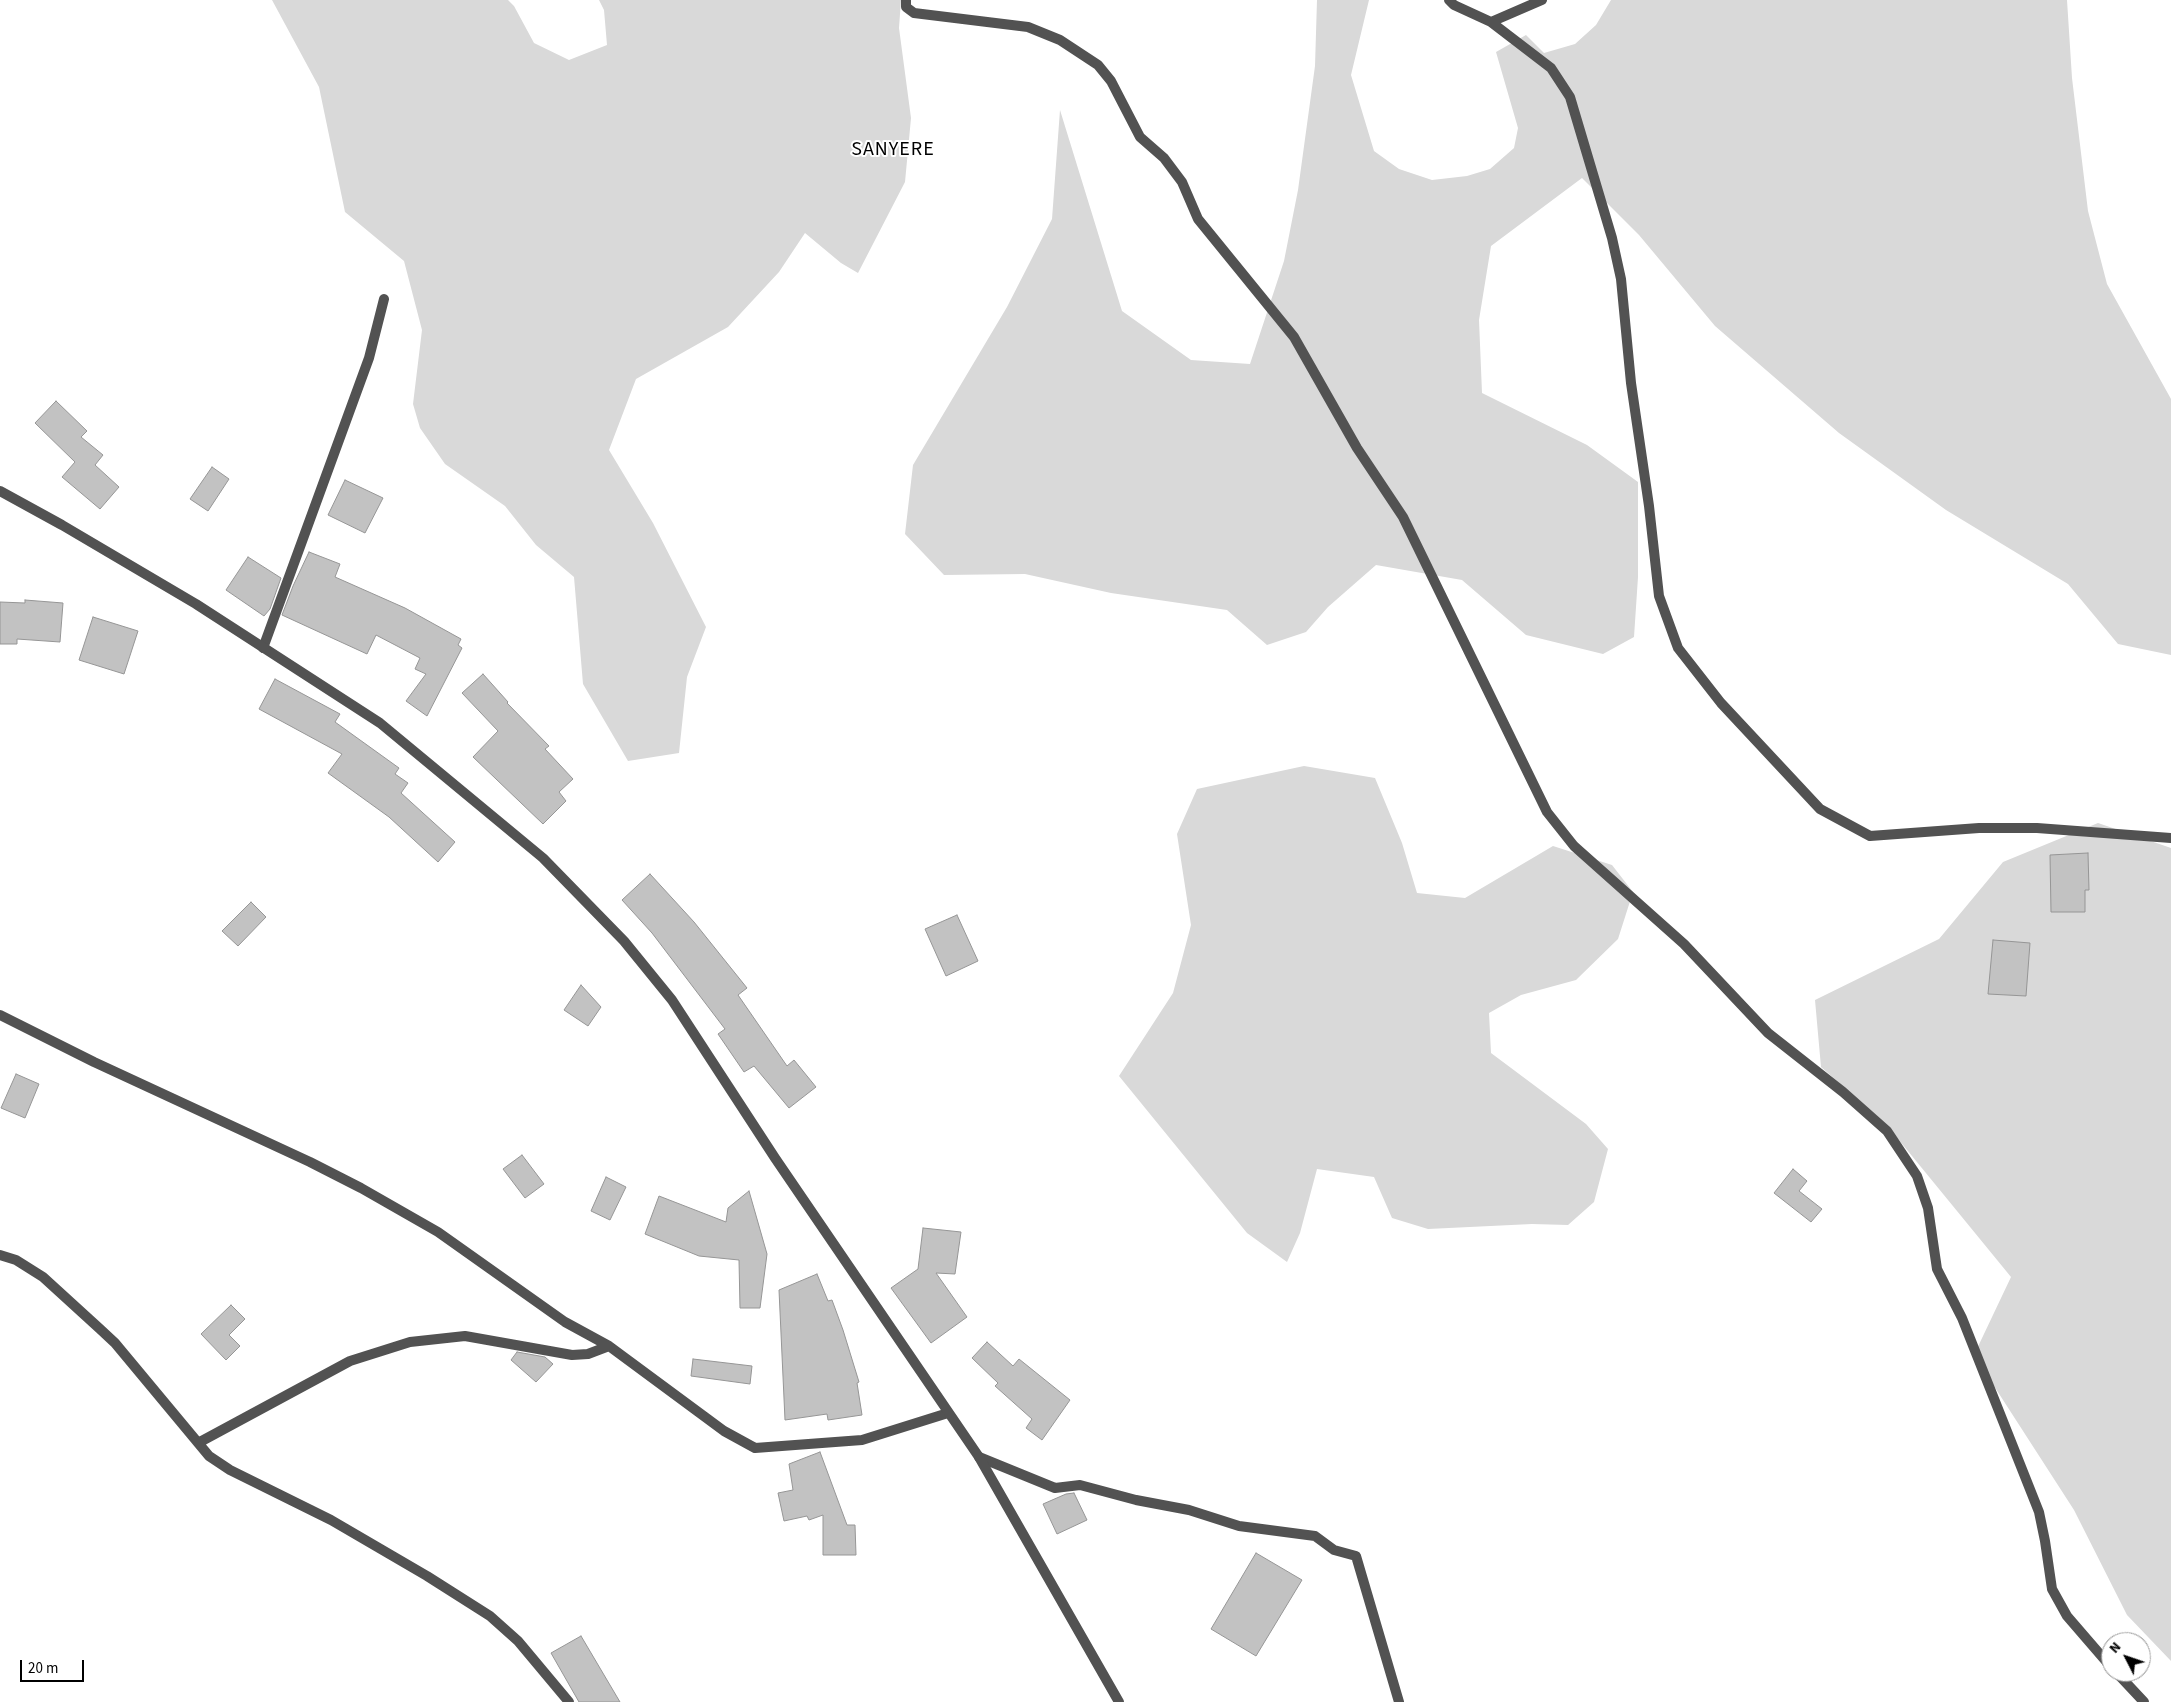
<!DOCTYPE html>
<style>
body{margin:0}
#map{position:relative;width:2171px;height:1702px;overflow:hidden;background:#fff;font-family:"Source Sans 3",sans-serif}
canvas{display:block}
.north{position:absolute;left:2101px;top:1632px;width:50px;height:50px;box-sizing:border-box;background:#fff;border:1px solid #999;border-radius:50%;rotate:311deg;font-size:14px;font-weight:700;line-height:20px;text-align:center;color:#000}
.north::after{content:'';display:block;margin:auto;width:18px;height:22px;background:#000;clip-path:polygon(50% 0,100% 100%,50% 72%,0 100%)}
.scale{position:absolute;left:20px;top:1660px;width:64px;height:22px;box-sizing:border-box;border:2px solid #000;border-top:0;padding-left:6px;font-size:15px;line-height:18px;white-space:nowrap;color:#000;-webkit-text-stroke:4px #fff;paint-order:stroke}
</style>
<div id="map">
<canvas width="2171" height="1702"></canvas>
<div class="north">N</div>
<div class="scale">20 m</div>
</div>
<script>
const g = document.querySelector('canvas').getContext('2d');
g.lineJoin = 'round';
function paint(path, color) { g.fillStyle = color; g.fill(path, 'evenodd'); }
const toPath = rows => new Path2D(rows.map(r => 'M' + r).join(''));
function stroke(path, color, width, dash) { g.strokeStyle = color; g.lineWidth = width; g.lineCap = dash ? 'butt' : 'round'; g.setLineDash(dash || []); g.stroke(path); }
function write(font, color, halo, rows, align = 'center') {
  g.font = font + ' "Source Sans 3",sans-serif'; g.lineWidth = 4; g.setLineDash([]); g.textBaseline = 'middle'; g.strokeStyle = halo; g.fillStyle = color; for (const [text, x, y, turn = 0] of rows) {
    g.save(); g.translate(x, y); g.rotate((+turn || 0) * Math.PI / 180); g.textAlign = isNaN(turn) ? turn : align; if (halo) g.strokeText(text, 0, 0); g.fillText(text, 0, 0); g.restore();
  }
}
const green = toPath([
 [272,0,508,0,514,6,534,43,569,60,607,45,604,10,599,0,901,0,899,28,911,118,905,182,858,273,841,263,805,233,779,272,728,327,636,379,609,450,653,523,706,627,687,677,679,753,628,761,583,684,574,577,536,545,505,506,445,464,420,428,413,404,422,330,404,261,345,212,319,87],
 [1317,0,1369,0,1351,75,1374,151,1399,169,1432,180,1467,176,1490,169,1514,148,1518,128,1496,52,1526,35,1544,53,1575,44,1596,25,1611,0,2067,0,2072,78,2088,211,2107,284,2171,399,2171,655,2118,644,2068,584,1946,510,1839,433,1715,326,1639,235,1582,178,1491,246,1479,320,1482,393,1587,445,1638,482,1638,577,1634,637,1603,654,1526,635,1462,580,1376,565,1328,607,1306,632,1267,645,1227,610,1111,593,1025,574,944,575,905,534,913,465,1007,307,1052,219,1060,110,1122,311,1191,360,1250,364,1284,261,1298,190,1315,66],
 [1304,766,1375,778,1402,843,1417,893,1465,898,1553,846,1612,865,1633,892,1618,939,1576,980,1521,995,1489,1013,1491,1053,1586,1124,1608,1149,1594,1202,1568,1225,1532,1224,1428,1229,1392,1218,1374,1177,1317,1169,1300,1233,1287,1262,1247,1233,1119,1076,1173,993,1191,925,1177,834,1197,789],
 [2098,823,2171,848,2171,1661,2127,1615,2074,1510,1974,1355,2011,1277,1885,1123,1821,1067,1815,1000,1939,939,2003,862]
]);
const building = toPath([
 [56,401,87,431,81,437,103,455,95,465,119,487,100,509,62,477,75,462,35,423,56,401],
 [212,467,229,479,208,511,190,499,212,467],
 [345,480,383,498,365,533,328,515,345,480],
 [309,552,340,564,335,577,405,608,461,639,458,645,462,648,427,716,406,701,426,674,415,669,420,658,376,635,367,654,282,615,293,586,309,552],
 [248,557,281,578,270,609,264,616,226,590,248,557],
 [25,600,63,603,60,642,17,639,17,644,0,644,0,602,25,603,25,600],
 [93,617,138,631,124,674,79,660,93,617],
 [483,674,508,702,507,703,549,746,545,749,573,779,559,792,566,801,543,824,473,757,498,731,462,693,483,674],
 [275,679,340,714,335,722,399,768,395,774,408,783,401,793,455,842,438,862,389,817,328,773,342,754,259,709,275,679],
 [2088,853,2089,890,2085,890,2085,912,2051,912,2050,855,2088,853],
 [650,874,694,922,747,988,738,995,787,1066,794,1060,816,1087,789,1108,754,1066,744,1072,718,1034,725,1029,652,933,622,900,650,874],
 [251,902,266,917,238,946,222,931,251,902],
 [957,915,978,961,946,976,925,929,957,915],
 [1993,940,2030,943,2026,996,1988,994,1993,940],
 [581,985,601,1007,588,1026,564,1010,581,985],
 [16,1074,39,1084,25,1118,1,1108,16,1074],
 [522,1155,544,1184,525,1198,503,1169,522,1155],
 [1793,1169,1807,1181,1799,1191,1822,1209,1811,1222,1774,1193,1793,1169],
 [606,1177,626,1187,610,1220,591,1211,606,1177],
 [749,1191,767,1254,760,1308,740,1308,739,1260,699,1256,645,1234,659,1196,726,1222,728,1208,749,1191],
 [923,1228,961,1232,955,1274,936,1273,967,1317,931,1343,891,1288,918,1269,923,1228],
 [817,1274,828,1301,832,1300,843,1330,859,1382,857,1383,862,1415,828,1420,827,1414,785,1420,779,1290,817,1274],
 [231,1305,245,1319,229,1335,240,1346,226,1360,201,1334,231,1305],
 [987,1342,1013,1366,1019,1359,1070,1400,1042,1440,1026,1428,1032,1419,995,1386,998,1383,972,1358,987,1342],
 [517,1352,545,1357,553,1364,536,1382,511,1360,517,1352],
 [693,1359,752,1366,750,1384,691,1376,693,1359],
 [820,1452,847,1525,855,1525,856,1555,823,1555,823,1515,809,1520,807,1516,784,1521,778,1493,793,1490,789,1464,820,1452],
 [1074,1493,1087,1520,1057,1534,1043,1504,1066,1494,1074,1493],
 [1256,1553,1302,1580,1256,1656,1211,1629,1256,1553],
 [581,1636,620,1702,579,1702,551,1653,581,1636]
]);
const minor = toPath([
 [906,0,906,7,914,13,1028,27,1060,40,1098,65,1111,81,1140,137,1164,158,1182,182,1198,219,1294,337,1357,448,1403,517,1547,812,1574,846,1684,944,1768,1033,1843,1092,1887,1131,1917,1176,1928,1208,1937,1269,1962,1318,2039,1512,2045,1541,2052,1589,2067,1616,2111,1667],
 [1449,0,1454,5,1491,22,1542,0],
 [1491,22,1551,68,1570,97,1612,238,1621,279,1631,383,1649,506,1659,596,1678,648,1721,703,1820,809,1870,836,1979,828,2037,828,2171,838],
 [263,648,369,358,384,299],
 [0,1015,94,1062,310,1162,361,1188,438,1232,565,1322,609,1346,724,1431,755,1448,862,1440,948,1413],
 [0,1255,16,1260,43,1277,100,1329,115,1343,209,1456,230,1470,331,1520,427,1576,490,1616,518,1641,569,1702],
 [198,1443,350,1361,410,1342,465,1336,572,1355,588,1354,609,1346],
 [979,1457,1055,1488,1080,1485,1136,1500,1189,1510,1239,1526,1315,1536,1334,1550,1356,1556,1399,1702],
 [2116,1672,2144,1702]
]);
const tertiary = toPath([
 [0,491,62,525,196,604,380,723,543,858,624,941,672,1000,775,1158,979,1457,1119,1702]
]);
const quarterNames = [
 ["SANYERE",893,151]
];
paint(green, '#d9d9d9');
paint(building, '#c2c2c2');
stroke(building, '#969696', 1);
stroke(minor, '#525252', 10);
stroke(tertiary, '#525252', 10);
g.letterSpacing = '1px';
write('20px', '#000', '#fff', quarterNames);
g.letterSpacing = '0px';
</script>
